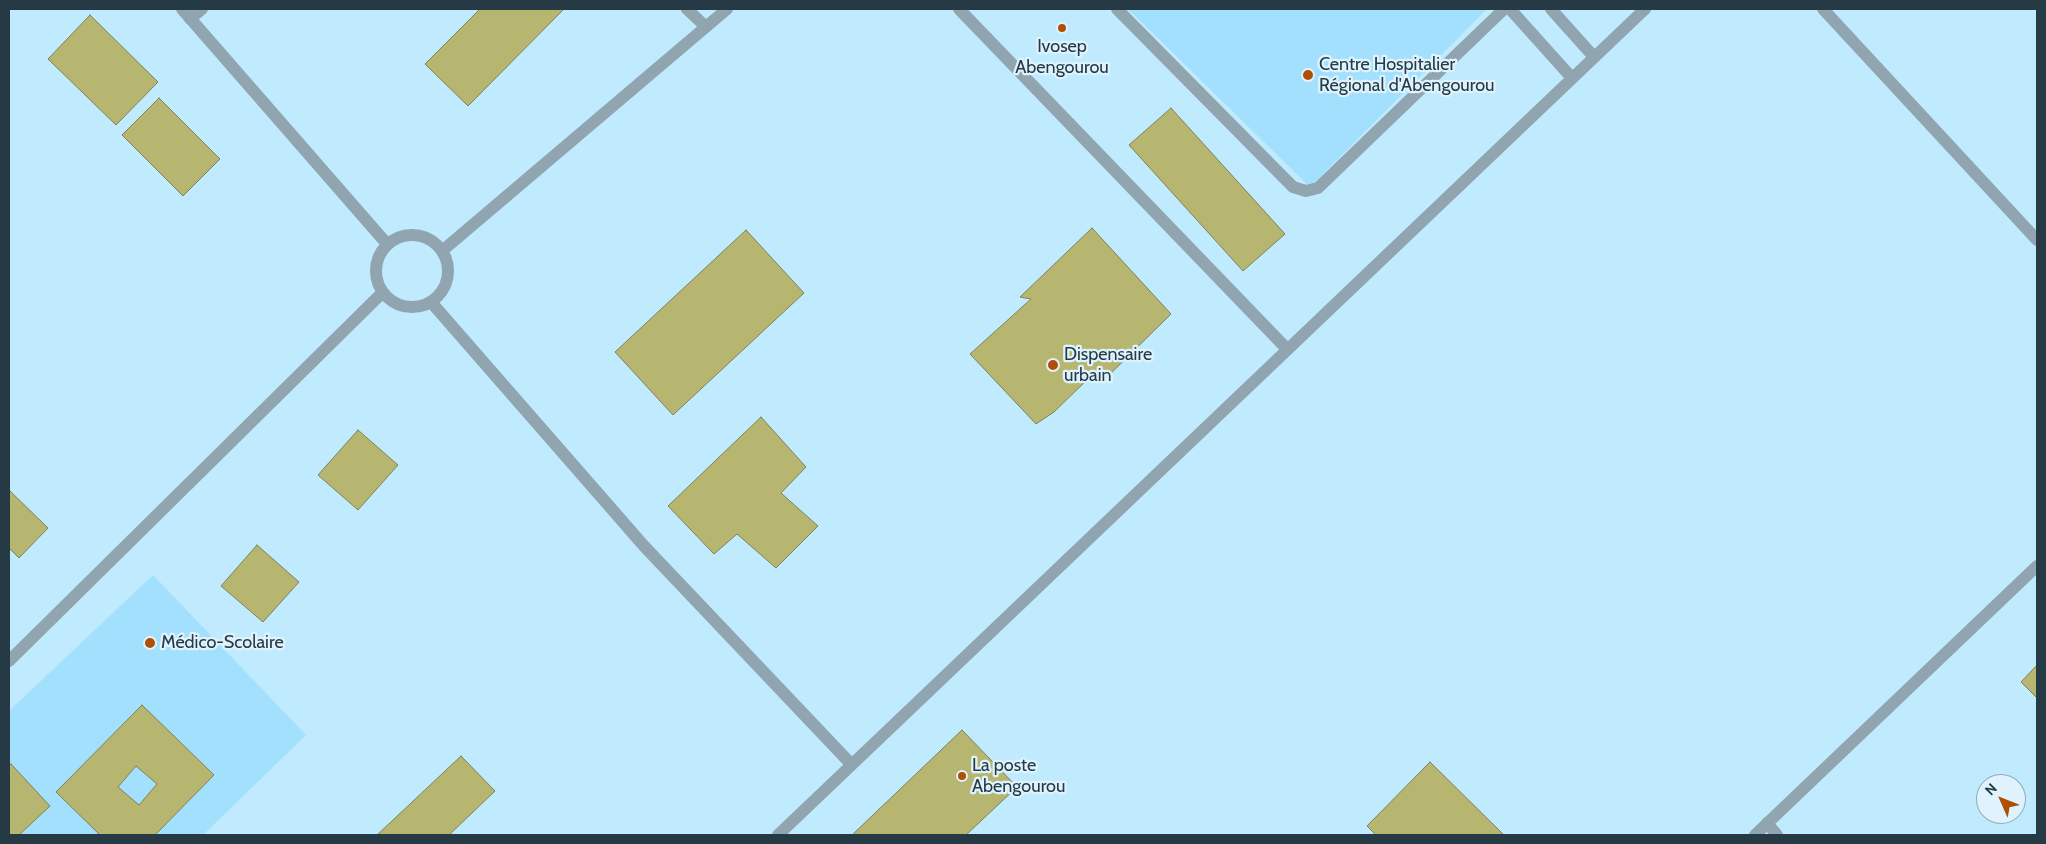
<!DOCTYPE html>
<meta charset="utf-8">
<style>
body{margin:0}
#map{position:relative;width:2046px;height:844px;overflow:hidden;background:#c0eafe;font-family:Cabin,sans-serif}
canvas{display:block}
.frame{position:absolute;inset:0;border:10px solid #253a44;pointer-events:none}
.north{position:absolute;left:1976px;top:774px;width:50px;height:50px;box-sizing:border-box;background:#dff3fe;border:1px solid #95a9b4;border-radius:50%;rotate:314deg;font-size:14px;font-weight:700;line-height:20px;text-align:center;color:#253a44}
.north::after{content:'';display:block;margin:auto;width:18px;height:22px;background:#af4f05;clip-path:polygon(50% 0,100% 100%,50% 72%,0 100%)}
</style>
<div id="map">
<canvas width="2046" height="844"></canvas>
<div class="frame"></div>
<div class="north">N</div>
</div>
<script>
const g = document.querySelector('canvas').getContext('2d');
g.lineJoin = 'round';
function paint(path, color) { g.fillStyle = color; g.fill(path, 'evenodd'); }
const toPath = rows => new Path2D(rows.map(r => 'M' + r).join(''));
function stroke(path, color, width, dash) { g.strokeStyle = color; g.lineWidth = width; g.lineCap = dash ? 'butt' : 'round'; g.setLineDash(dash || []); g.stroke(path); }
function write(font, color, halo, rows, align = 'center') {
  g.font = font + ' Cabin,sans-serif'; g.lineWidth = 4.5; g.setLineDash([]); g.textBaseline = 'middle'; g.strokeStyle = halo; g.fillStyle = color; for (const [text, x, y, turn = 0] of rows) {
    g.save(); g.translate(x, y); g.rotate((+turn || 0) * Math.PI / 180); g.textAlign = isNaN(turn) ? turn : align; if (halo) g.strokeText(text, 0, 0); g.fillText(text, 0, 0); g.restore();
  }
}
const built = toPath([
 [1128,9,1487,9,1310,187],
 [153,575,306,735,203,835,9,835,9,711]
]);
const building = toPath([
 [480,9,564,9,468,106,425,64,480,9],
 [90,15,158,82,116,125,48,59,90,15],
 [159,98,220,159,183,196,122,135,159,98],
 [1171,108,1285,234,1243,271,1129,145,1171,108],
 [1092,228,1171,314,1101,383,1092,375,1054,412,1036,424,970,354,1031,299,1020,297,1092,228],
 [746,230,804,293,673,415,615,352,746,230],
 [761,417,806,467,781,493,818,526,776,568,737,534,714,554,668,506,761,417],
 [358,430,398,465,358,510,318,475,358,430],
 [10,491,48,528,19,558,9,548,9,493,10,491],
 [257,545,299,582,263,622,221,586,257,545],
 [2037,665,2037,698,2021,682,2037,665],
 [142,705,214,775,155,835,100,835,56,792,142,705],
 [136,766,157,784,139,805,118,787,136,766],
 [962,730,1017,787,966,835,852,835,962,730],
 [461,756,495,791,449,835,377,835,461,756],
 [1430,762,1504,835,1376,835,1367,826,1430,762],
 [11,764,50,806,19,835,9,835,9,766,11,764]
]);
const minor = toPath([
 [182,9,387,244],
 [687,9,706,27],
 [959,9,1287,349],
 [1117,9,1293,187,1306,191,1318,188,1504,9],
 [1510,9,1572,78],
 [1551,9,1594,57],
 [1823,9,2037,240],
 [190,19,202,9],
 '376 271a36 36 0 1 1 72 0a36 36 0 1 1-72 0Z',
 [442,251,727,9],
 [431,302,644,546,851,764],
 [9,661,382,293],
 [1767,823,1777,835],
 [778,835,1645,9],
 [1755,835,2037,566]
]);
const markers = [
 [1062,28,5,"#af4f05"],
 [1308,75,6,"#af4f05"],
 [1053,365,6,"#af4f05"],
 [150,643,6,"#af4f05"],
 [962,776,5,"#af4f05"]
];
const poiNames = [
 ["Ivosep",1062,47,"center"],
 ["Abengourou",1062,68,"center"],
 ["Centre Hospitalier",1319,65],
 ["Régional d'Abengourou",1319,86],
 ["Dispensaire",1064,355],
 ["urbain",1064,376],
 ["Médico-Scolaire",161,643],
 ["La poste",972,766],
 ["Abengourou",972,787]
];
paint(built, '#a3e0fd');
paint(building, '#b6b671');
stroke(building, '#818154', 1);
stroke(minor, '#90a5b0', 12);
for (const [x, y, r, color] of markers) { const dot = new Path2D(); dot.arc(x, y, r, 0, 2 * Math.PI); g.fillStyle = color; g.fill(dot); stroke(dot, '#dff3fe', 2); }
write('18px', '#253a44', '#dff3fe', poiNames, 'left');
</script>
